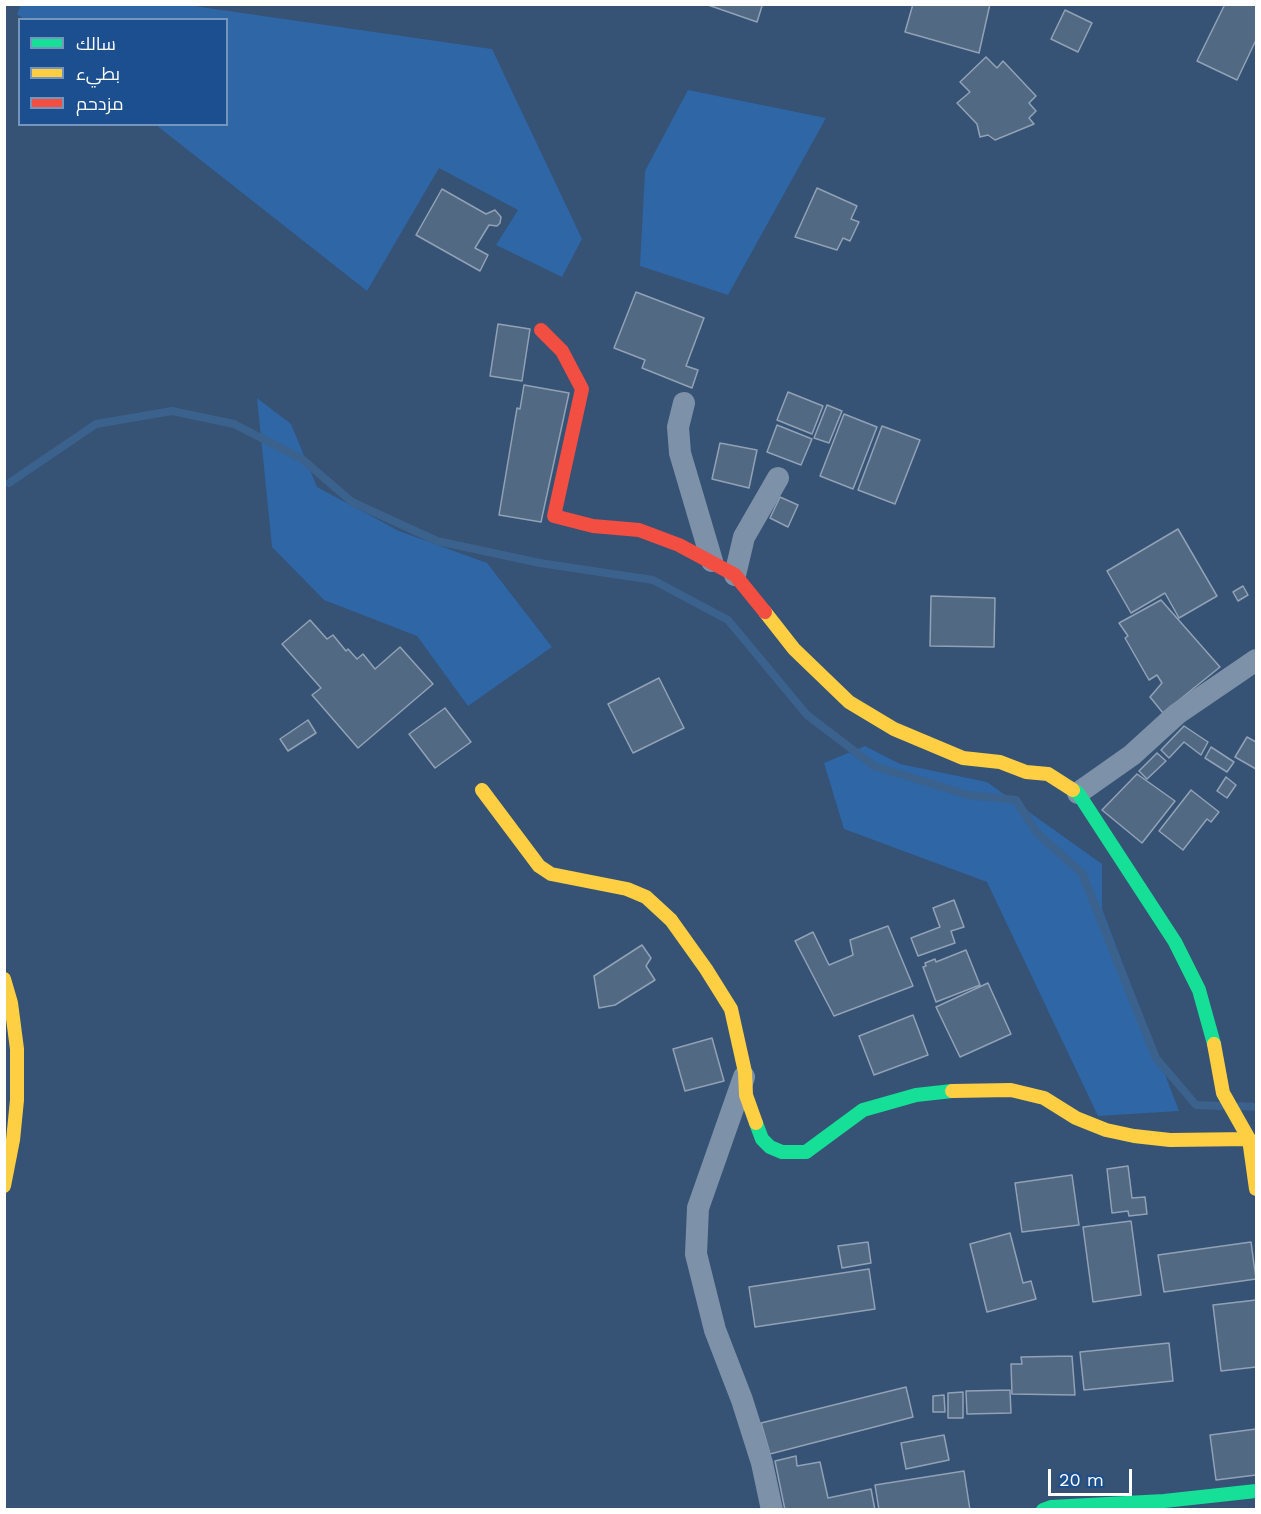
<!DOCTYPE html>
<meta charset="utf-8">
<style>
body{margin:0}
#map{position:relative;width:1261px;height:1514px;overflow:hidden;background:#365274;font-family:"Work Sans",Cairo,sans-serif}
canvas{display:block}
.frame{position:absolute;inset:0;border:6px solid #fff;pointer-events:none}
.legend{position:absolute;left:18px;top:18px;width:210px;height:108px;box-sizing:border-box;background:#1b4f8f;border:2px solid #7695bc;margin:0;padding:8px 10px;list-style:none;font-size:18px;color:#fff}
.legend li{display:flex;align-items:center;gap:12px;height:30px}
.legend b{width:30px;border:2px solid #7695bc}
.scale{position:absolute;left:1048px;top:1469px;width:84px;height:27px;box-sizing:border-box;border:3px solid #fff;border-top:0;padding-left:8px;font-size:18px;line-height:21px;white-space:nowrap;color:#fff;-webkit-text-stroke:4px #1b4f8f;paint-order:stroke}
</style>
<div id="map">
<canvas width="1261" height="1514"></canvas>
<div class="frame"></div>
<ul class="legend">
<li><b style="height:8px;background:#16e098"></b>سالك</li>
<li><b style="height:8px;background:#ffcf43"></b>بطيء</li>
<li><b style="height:8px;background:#f24e42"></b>مزدحم</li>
</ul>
<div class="scale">20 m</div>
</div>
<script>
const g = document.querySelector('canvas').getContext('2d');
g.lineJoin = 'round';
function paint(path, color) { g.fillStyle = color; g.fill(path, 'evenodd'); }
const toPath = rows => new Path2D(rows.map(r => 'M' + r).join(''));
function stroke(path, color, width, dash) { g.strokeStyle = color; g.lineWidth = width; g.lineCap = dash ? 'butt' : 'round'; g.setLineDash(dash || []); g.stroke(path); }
const green = toPath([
 [21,5,187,5,492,49,582,239,562,277,496,245,518,210,439,168,367,291,156,125,226,124,226,20,24,19,17,14],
 [688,90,826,118,728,295,640,266,645,171],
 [257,398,291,424,317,487,399,531,487,563,552,647,468,706,417,636,324,600,272,547],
 [865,746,900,764,987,782,1102,864,1102,909,1179,1111,1098,1116,987,882,844,829,824,763]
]);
const stream = toPath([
 [9,483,96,424,172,411,234,424,302,459,352,502,437,541,540,563,653,580,728,620,807,715,874,766,968,795,1016,800,1037,833,1082,873,1156,1058,1196,1105,1221,1106],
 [1240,1106,1256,1107]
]);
const building = toPath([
 [760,4,762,6,757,22,708,5,760,4],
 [913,4,990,4,979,53,905,32,913,4],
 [1225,4,1256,4,1256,40,1237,80,1197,61,1225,4],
 [1065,10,1092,23,1078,52,1051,39,1065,10],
 [986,57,997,68,1003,61,1036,96,1029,103,1036,111,1029,118,1034,124,995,140,988,135,980,137,977,124,957,103,970,92,960,82,986,57],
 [817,188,857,206,851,219,859,222,850,241,843,238,837,250,795,237,817,188],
 [442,189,486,214,495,210,501,217,500,223,497,226,489,225,475,248,488,255,480,271,416,235,442,189],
 [636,292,704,318,686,366,698,370,692,388,642,368,645,360,614,348,636,292],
 [498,324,530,329,522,381,490,376,498,324],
 [524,385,569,393,541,522,499,515,517,408,520,409,524,385],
 [788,392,823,406,812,434,777,420,788,392],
 [827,405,842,411,829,443,814,438,827,405],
 [844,414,877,427,853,489,820,476,844,414],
 [777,425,812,439,801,465,767,452,777,425],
 [882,426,920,440,895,504,858,490,882,426],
 [720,443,757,450,749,488,712,479,720,443],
 [780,497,798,505,788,527,770,518,780,497],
 [1178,529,1217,596,1179,618,1165,593,1131,613,1107,571,1178,529],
 [1243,586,1248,595,1238,601,1233,592,1243,586],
 [931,596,995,598,994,647,930,646,931,596],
 [1161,600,1220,667,1163,713,1150,697,1162,683,1157,675,1149,680,1125,638,1128,636,1119,623,1161,600],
 [310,620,327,639,333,635,346,651,348,649,357,659,363,654,375,669,400,647,433,684,358,748,312,695,321,688,282,644,310,620],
 [659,678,684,728,633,753,608,704,659,678],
 [445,708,471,742,435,768,409,734,445,708],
 [308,720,316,733,288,751,280,739,308,720],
 [1184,726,1208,742,1201,755,1184,742,1169,758,1161,750,1184,726],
 [1247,737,1256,742,1256,769,1235,757,1247,737],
 [1211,747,1234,762,1227,772,1205,758,1211,747],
 [1157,753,1166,761,1147,779,1139,771,1157,753],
 [1137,774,1175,801,1142,843,1102,810,1137,774],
 [1226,777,1236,785,1227,798,1217,791,1226,777],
 [1191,790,1219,812,1211,822,1207,819,1183,850,1159,831,1191,790],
 [954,900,964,927,951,931,955,943,918,956,911,938,940,927,933,908,954,900],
 [888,926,913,986,834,1016,795,941,813,932,829,965,853,955,850,940,888,926],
 [642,945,651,958,646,966,655,980,615,1005,599,1008,594,976,642,945],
 [966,950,980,985,936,1002,923,967,926,966,925,963,935,959,936,962,966,950],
 [988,983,1011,1034,960,1057,936,1007,988,983],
 [913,1015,928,1055,874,1075,859,1036,913,1015],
 [712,1038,724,1081,685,1091,673,1049,712,1038],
 [1128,1166,1132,1198,1145,1197,1147,1214,1129,1216,1128,1211,1112,1213,1107,1169,1128,1166],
 [1072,1175,1079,1225,1022,1232,1015,1183,1072,1175],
 [1131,1221,1141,1295,1093,1302,1083,1227,1131,1221],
 [1010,1233,1023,1283,1031,1281,1036,1299,987,1312,970,1244,1010,1233],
 [868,1242,871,1263,842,1268,838,1246,868,1242],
 [1251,1242,1256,1279,1164,1292,1158,1255,1251,1242],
 [869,1269,875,1309,755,1327,749,1287,869,1269],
 [1256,1300,1256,1367,1221,1371,1213,1305,1256,1300],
 [1169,1343,1173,1381,1084,1390,1080,1352,1169,1343],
 [1072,1356,1075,1395,1012,1394,1011,1364,1022,1364,1021,1357,1072,1356],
 [906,1387,913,1417,770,1454,761,1423,906,1387],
 [1010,1390,1011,1413,967,1414,966,1391,1010,1390],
 [963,1392,963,1418,948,1418,948,1393,963,1392],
 [944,1395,945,1412,933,1412,933,1396,944,1395],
 [1256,1429,1256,1475,1216,1480,1210,1435,1256,1429],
 [944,1435,949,1460,906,1469,901,1443,944,1435],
 [796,1456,797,1466,820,1462,828,1498,871,1489,875,1510,785,1510,775,1461,796,1456],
 [964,1471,970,1510,879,1510,875,1485,964,1471]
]);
const street = toPath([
 [684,403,678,427,680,453,712,561],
 [735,575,744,537,778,478],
 [1078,793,1132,755,1177,714,1256,660],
 [744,1077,698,1208,696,1254,715,1330,742,1400,762,1463,772,1510]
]);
const fast = toPath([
 [1073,790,1078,793,1175,942,1199,990,1214,1044],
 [756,1123,762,1139,770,1147,782,1152,806,1152,863,1110,916,1095,952,1091],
 [1043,1510,1051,1507,1164,1501,1256,1491]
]);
const slow = toPath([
 [765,612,794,649,849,702,894,729,963,758,1000,762,1026,772,1048,774,1073,790],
 [482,790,539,866,551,874,627,889,646,897,671,920,706,969,731,1009,745,1072,746,1095,756,1123],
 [4,979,11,1003,17,1049,17,1100,13,1140,4,1186],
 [1214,1044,1223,1093,1249,1139,1256,1189],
 [952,1091,1011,1090,1044,1098,1076,1118,1106,1130,1134,1136,1170,1140,1249,1139,1256,1144]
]);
const jam = toPath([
 [541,330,562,351,582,389,554,516,593,526,639,530,679,545,735,575,765,612]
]);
paint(green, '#2f66a5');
stroke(stream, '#3b618d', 8);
paint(building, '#526984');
stroke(building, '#92a2b6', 1.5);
stroke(street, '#7d92a8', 22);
stroke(fast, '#16e098', 14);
stroke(slow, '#ffcf43', 14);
stroke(jam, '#f24e42', 14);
</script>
